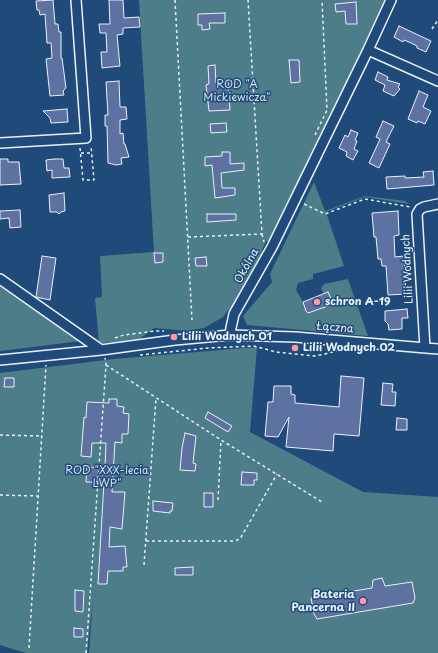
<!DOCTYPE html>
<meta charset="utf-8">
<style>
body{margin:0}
canvas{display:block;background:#1f4a7a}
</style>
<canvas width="438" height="653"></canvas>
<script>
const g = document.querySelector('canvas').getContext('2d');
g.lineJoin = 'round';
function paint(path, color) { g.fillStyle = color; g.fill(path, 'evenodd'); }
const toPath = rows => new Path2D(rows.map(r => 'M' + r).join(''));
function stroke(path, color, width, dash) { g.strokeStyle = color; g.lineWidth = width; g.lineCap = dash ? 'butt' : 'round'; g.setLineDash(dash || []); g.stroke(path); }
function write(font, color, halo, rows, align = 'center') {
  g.font = font + ' "Playpen Sans",sans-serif'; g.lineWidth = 3; g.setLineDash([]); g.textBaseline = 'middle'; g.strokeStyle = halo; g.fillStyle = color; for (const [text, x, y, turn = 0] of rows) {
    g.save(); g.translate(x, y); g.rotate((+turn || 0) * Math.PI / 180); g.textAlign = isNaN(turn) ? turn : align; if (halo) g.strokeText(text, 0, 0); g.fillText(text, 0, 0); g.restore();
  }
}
const green = toPath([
 [139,0,385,0,271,241,266,241,262,250,263,255,231,311,228,310,223,317,204,328,189,331,154,328,137,341,99,343,95,298,102,297,100,256,154,252],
 [314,182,325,211,365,196,405,201,409,204,365,197,326,212,344,266,313,274,313,279,298,283,296,290,303,302,306,311,308,313,331,305,332,301,328,293,324,294,321,288,324,284,348,279,368,336,247,325,243,316,272,282,270,274],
 [0,283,81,341,0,351],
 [257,347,250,432,363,492,438,497,438,653,89,653,93,599,87,653,26,653,0,645,0,373,114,359]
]);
const building = toPath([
 [53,0,55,24,58,24,59,32,61,32,61,58,62,58,66,88,63,91,64,95,50,96,46,59,52,58,51,43,47,43,45,14,40,15,39,10,37,10,36,1,53,0],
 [109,0,123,0,124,18,139,17,140,27,123,28,123,34,117,35,120,66,102,68,101,52,107,52,106,33,100,33,99,24,110,24,109,0],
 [356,2,357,24,346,24,345,11,336,12,335,4,356,2],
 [225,13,225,23,209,23,210,29,202,30,202,25,198,25,198,14,225,13],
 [399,26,431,41,426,52,417,48,417,46,411,43,404,40,403,42,394,37,399,26],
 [289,60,299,60,300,82,291,83,289,60],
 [215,65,216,83,228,81,230,110,209,111,206,85,209,84,208,66,215,65],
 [378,72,388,77,387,80,400,84,398,87,400,89,394,96,383,91,385,85,375,80,378,72],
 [119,81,120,107,126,107,127,119,120,120,120,134,123,133,124,144,125,144,129,157,121,158,122,164,116,165,108,163,107,126,105,126,105,115,108,115,106,82,119,81],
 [419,91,428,95,423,107,431,111,425,124,418,121,417,123,408,119,419,91],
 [67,109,68,122,51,123,50,118,43,111,67,109],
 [383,121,394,126,386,142,390,144,379,168,369,163,380,139,376,137,383,121],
 [226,123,227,132,211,133,210,124,226,123],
 [351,130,358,133,355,140,357,141,354,149,358,151,353,160,346,156,347,152,339,148,345,135,348,137,351,130],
 [222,152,230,152,230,164,244,163,244,170,221,173,222,188,235,188,235,195,215,198,212,165,205,166,205,157,222,156,222,152],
 [0,159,8,159,8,162,19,162,21,184,0,185,0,159],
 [54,159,63,159,64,168,69,168,70,177,52,178,52,170,47,171,46,160,54,159],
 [433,171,434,185,387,189,386,177,405,176,405,178,424,177,423,172,433,171],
 [64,193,65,211,61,212,59,214,57,212,50,212,49,195,64,193],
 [20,210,21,227,10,228,9,218,0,219,0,211,20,210],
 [398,211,399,235,394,236,395,257,404,256,406,294,388,295,386,266,382,266,381,259,378,259,376,237,374,237,372,213,398,211],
 [207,214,236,214,236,220,207,222,207,214],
 [154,253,163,253,163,262,155,263,154,253],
 [42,256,56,258,50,300,36,297,42,256],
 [206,257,207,266,196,266,195,258,206,257],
 [328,292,332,301,331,305,308,313,306,311,303,302,328,292],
 [407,309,408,318,402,318,402,329,389,330,388,324,385,321,385,311,407,309],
 [341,376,364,378,359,436,334,434,333,451,286,447,289,417,278,437,265,436,268,402,273,402,274,386,291,386,291,394,295,395,295,403,339,407,341,376],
 [5,378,14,378,14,387,4,387,5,378],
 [383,383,393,384,392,392,396,392,395,406,381,405,383,383],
 [109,399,117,399,117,406,124,407,123,413,129,414,128,434,122,434,122,443,115,442,112,492,125,492,122,529,110,527,109,547,125,546,127,567,123,567,123,571,108,571,107,584,98,584,104,482,94,481,94,482,86,482,87,467,105,468,106,443,92,443,91,457,81,456,84,417,86,418,87,402,109,403,109,399],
 [208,412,232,426,228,432,205,418,208,412],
 [397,418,407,419,407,430,396,430,397,418],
 [185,433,196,436,193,463,196,464,195,471,180,470,182,448,185,433],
 [242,472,257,473,257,480,254,480,254,485,241,485,242,472],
 [204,493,213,493,213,507,204,507,204,493],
 [153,501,173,503,172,511,170,511,170,513,153,511,153,501],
 [193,567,193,575,175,575,175,568,193,567],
 [382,578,385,586,412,582,415,598,413,603,317,619,314,614,311,598,372,588,373,580,382,578],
 [75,590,84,591,83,612,75,611,75,590],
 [74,628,83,629,83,637,74,637,74,628]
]);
const path = toPath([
 [175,0,192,320],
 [432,29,438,20],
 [315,135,327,110,322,0],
 [80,148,83,180,94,180,91,146],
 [81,153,92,153],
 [304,204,325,214,365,199,410,207],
 [262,234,264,242],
 [188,237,262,234,248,0],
 [115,338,124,335,155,331,164,331],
 [140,355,208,348,254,346,276,352,314,356,325,354,339,350],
 [106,365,221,440,322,502],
 [0,435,42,436],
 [0,495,38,496],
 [218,500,221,440],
 [146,541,234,541,240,539,277,474],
 [144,565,156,398],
 [29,648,46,365],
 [86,653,106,365,105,358]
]);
const minor = toPath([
 [368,50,438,81],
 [0,143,86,138,76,0],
 [0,279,101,350],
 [230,335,231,328,234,314,272,247,368,50,391,0],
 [425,348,417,214,420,209,424,207,438,204],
 [0,360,101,350,175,340,230,335,295,337,438,349]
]);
const markers = [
 [317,302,4,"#ff9aa2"],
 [174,337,4,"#ff9aa2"],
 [295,348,4,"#ff9aa2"],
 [363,601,4,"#ff9aa2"]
];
const parkNames = [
 ["ROD \"A",237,85],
 ["Mickiewicza\"",237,98],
 ["ROD \"XXX-lecia",107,471],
 ["LWP\"",107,484]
];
const streetNames = [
 ["Okólna",247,266,-61],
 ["Lilii Wodnych",408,269,-93],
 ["Łączna",335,328,5]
];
const poiNames = [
 ["schron A-19",325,302],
 ["Lilii Wodnych 01",182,337],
 ["Lilii Wodnych 02",303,348],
 ["Bateria",355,595,"right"],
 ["Pancerna II",355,608,"right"]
];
paint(green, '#4d7d88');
paint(building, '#5e72a1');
stroke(building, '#e8f1f8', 1);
stroke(minor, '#e8f1f8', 12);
stroke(path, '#e8f1f8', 1.5, [3, 3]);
stroke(minor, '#1f4a7a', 9);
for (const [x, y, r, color] of markers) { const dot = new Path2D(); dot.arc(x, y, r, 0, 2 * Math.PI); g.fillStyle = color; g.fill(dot); stroke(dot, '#1f4a7a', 1.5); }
write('11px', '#d1e0e7', '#1f4a7a', parkNames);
write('11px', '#e8f1f8', '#1f4a7a', streetNames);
write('bold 11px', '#e8f1f8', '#1f4a7a', poiNames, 'left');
</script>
